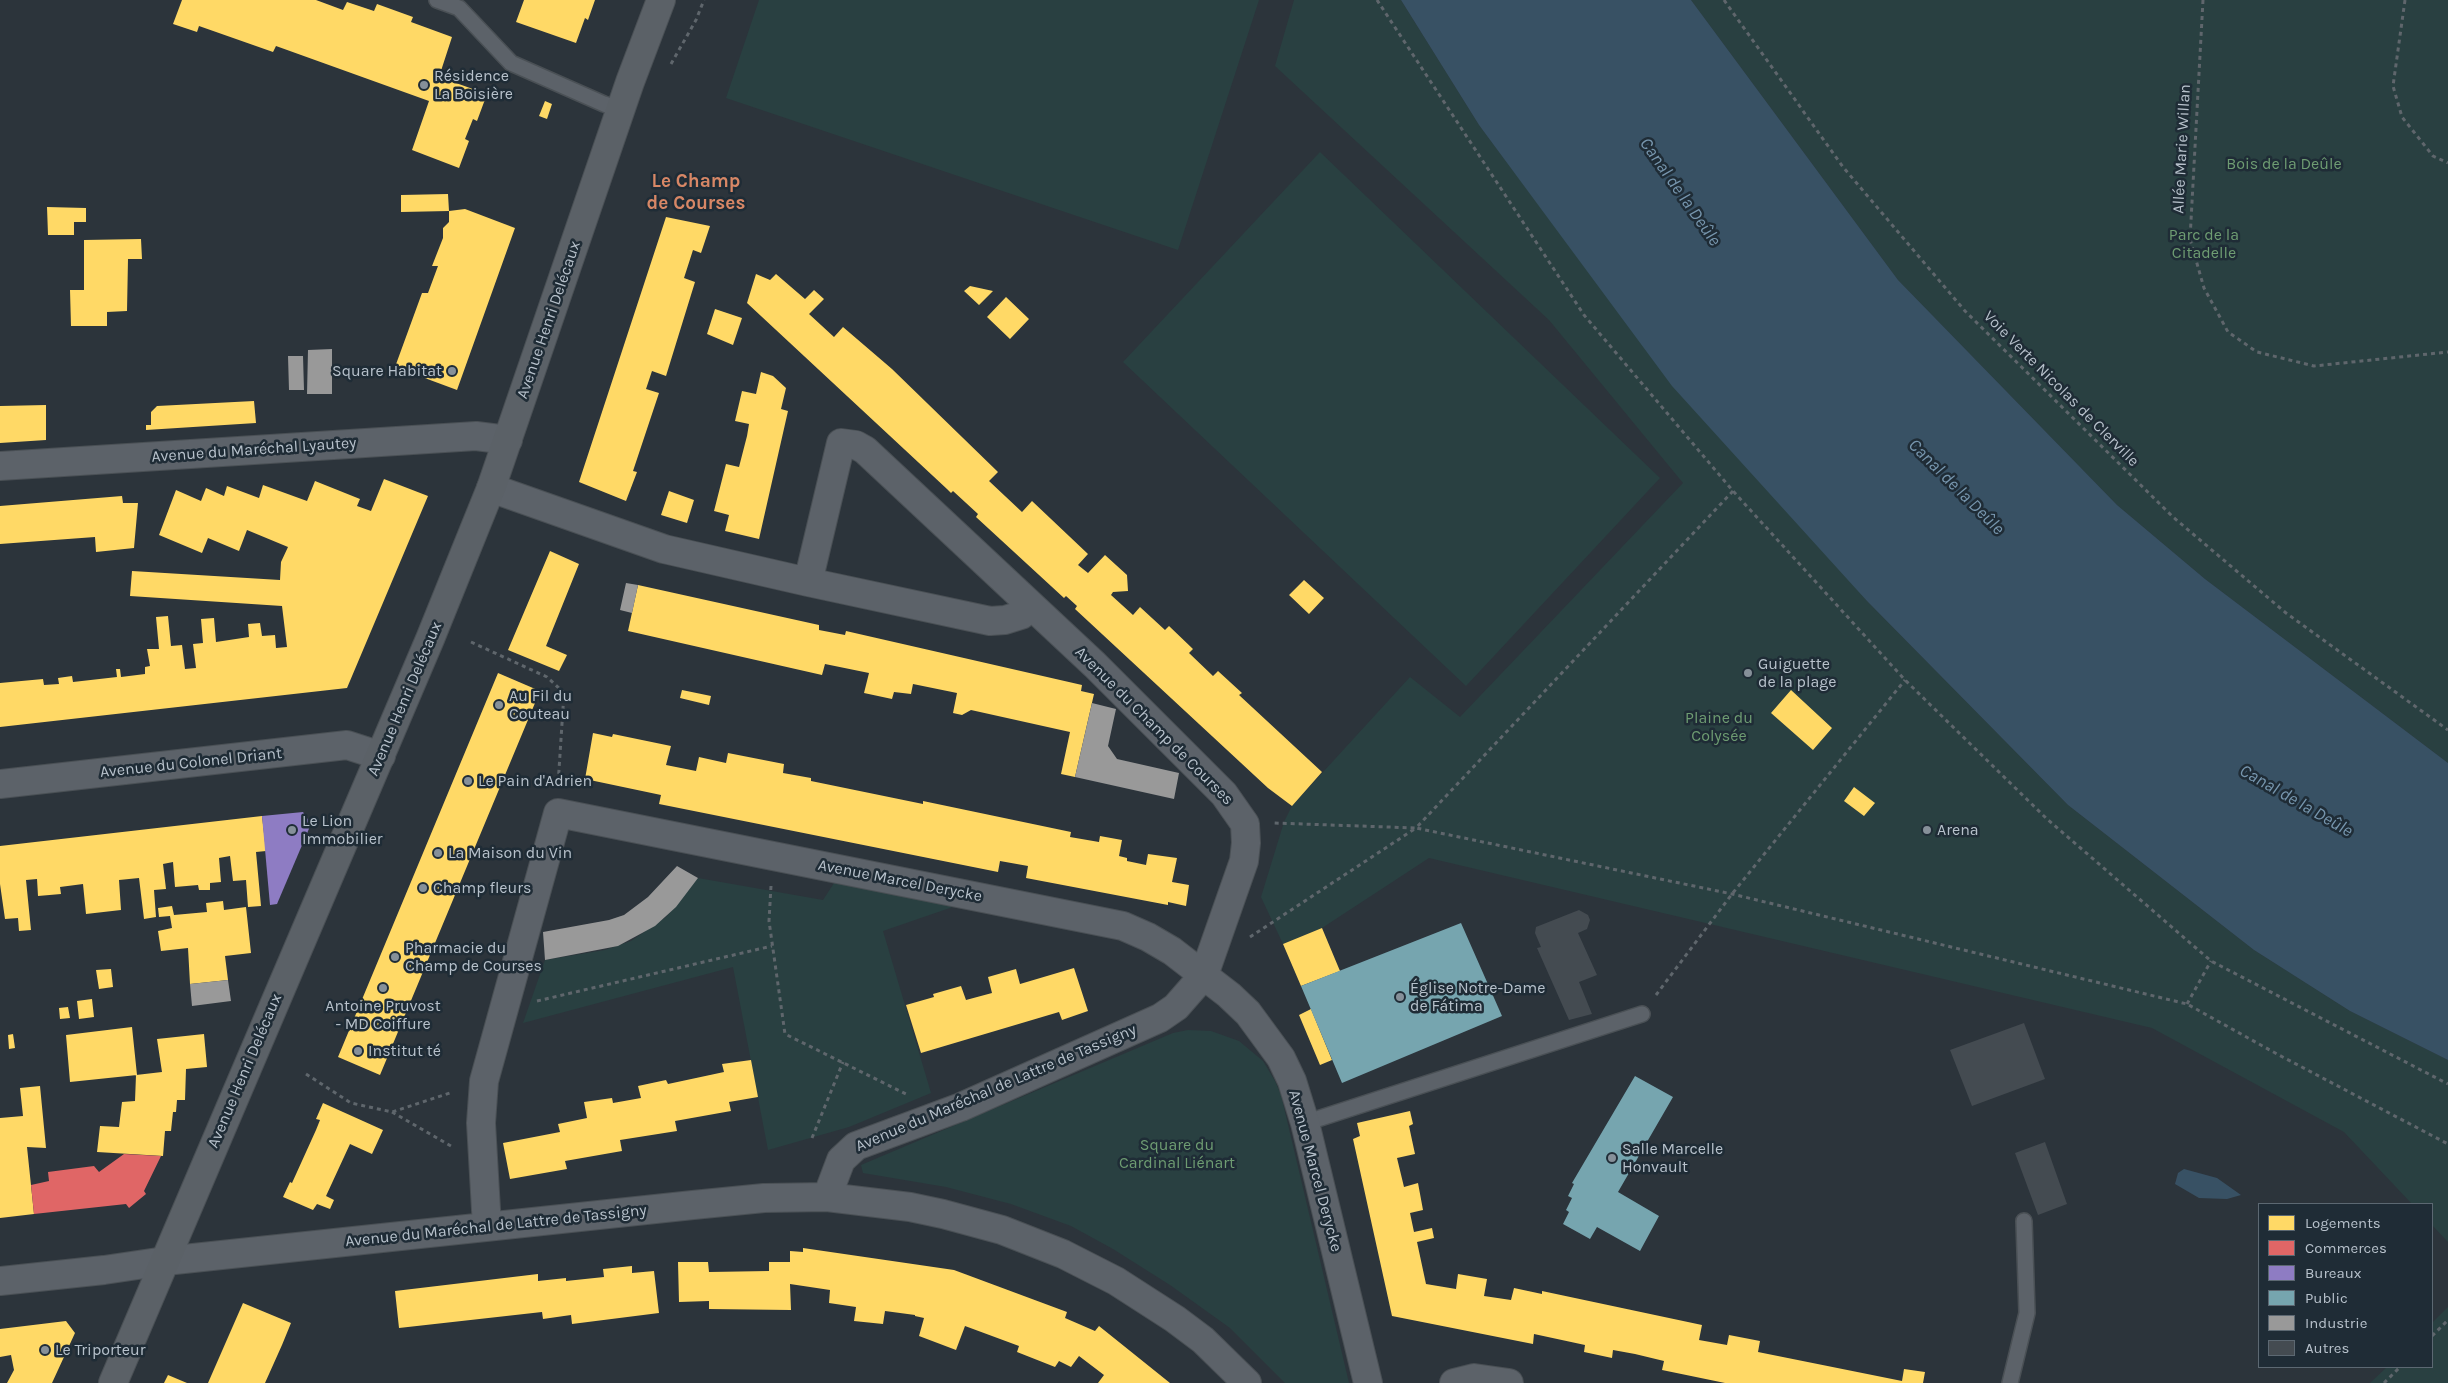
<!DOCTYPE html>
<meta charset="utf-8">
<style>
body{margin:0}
#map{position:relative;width:2448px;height:1383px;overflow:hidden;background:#2c343b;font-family:Karla,sans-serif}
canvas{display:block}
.legend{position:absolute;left:2258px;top:1203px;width:175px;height:165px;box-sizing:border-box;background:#1f2c36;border:1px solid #5c6872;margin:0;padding:6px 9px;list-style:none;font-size:15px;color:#b7c1cb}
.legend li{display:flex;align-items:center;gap:10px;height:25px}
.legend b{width:25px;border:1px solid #5c6872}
</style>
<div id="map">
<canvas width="2448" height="1383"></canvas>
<ul class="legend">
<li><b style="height:14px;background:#ffd966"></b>Logements</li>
<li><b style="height:14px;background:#e06666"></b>Commerces</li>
<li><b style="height:14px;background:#8e7cc3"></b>Bureaux</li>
<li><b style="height:14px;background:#76a5af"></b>Public</li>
<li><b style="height:14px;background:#999"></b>Industrie</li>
<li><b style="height:14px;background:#444b51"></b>Autres</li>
</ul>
</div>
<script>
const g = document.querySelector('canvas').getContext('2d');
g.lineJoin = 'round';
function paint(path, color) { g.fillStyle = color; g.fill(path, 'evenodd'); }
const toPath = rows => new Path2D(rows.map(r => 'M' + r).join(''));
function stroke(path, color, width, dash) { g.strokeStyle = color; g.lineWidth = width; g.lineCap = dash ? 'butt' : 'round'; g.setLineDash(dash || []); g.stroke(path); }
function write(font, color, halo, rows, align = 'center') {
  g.font = font + ' Karla,sans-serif'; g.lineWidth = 5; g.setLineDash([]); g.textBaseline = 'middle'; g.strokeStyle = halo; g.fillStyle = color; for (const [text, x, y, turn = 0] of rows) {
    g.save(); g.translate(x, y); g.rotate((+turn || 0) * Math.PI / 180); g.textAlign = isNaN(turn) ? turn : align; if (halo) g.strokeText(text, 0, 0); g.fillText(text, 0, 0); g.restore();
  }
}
const green = toPath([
 [759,0,1259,0,1178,250,726,98],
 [1294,0,1401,0,1479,125,1603,291,1867,601,2068,805,2254,950,2350,1011,2448,1060,2448,1242,2432,1225,2432,1204,2412,1204,2344,1132,2152,1028,1429,858,1322,928,1283,944,1261,897,1284,822,1292,806,1410,677,1460,717,1683,483,1549,320,1275,66],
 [1691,0,2448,0,2448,763,2205,579,2117,505,1898,280],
 [1320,152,1660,478,1466,686,1123,362],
 [838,877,973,900,883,931,931,1093,849,1127,768,1150,733,967,523,1023,545,960,605,950,631,941,666,917,698,878,823,900],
 [1188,1030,1211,1031,1239,1041,1263,1061,1275,1081,1281,1095,1349,1383,1285,1383,1230,1328,1170,1285,1113,1249,1071,1226,1011,1204,946,1187,863,1173,861,1165,1173,1033],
 [2448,1307,2448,1383,2370,1383,2387,1367,2432,1367,2432,1323]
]);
const water = toPath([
 [1401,0,1691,0,1898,280,2117,505,2205,579,2448,763,2448,1060,2350,1011,2254,950,2068,805,1867,601,1672,386,1479,125],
 [2184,1169,2217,1178,2241,1195,2227,1199,2199,1198,2175,1184,2178,1173]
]);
const homes = toPath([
 [182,0,316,0,343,10,347,2,374,11,377,4,413,17,411,22,452,37,439,77,487,94,477,121,473,119,465,139,469,141,459,168,412,150,429,101,276,46,273,52,199,26,197,32,173,24],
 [524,0,595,0,588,20,585,18,576,43,516,22],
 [545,101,552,104,547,119,539,116],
 [448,194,449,211,465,209,515,228,457,390,395,367,422,293,428,293,438,266,432,266,443,238,443,228,449,222,449,211,401,212,401,195],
 [47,207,86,208,86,222,74,222,74,235,48,235],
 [666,217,710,226,701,253,693,250,684,278,695,282,666,376,652,371,646,389,659,393,633,471,637,472,626,501,579,482],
 [141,239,142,259,128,259,127,311,107,312,107,326,71,326,70,290,84,290,84,240],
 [756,274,770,280,776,274,805,299,814,290,824,299,809,314,834,337,843,327,892,369,998,472,989,481,1022,512,1032,501,1088,554,1078,565,1088,573,1105,555,1127,575,1128,591,1113,592,1111,595,1133,615,1140,607,1165,630,1169,626,1193,649,1189,653,1213,676,1218,671,1242,693,1239,695,1322,772,1292,806,1268,788,1075,609,1077,606,1066,596,1064,598,976,517,978,514,953,491,951,493,947,489,747,303],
 [970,286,993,291,979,305,964,291],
 [1006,297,1029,319,1010,339,987,317],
 [715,309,742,318,733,345,707,334],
 [761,372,773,376,786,388,781,409,788,411,759,539,725,531,729,515,714,511,726,464,739,467,747,436,749,424,735,421,742,391,756,394],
 [254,401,256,423,146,430,146,425,151,425,151,412,157,406],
 [46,405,46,440,0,443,0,406],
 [384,479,428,496,347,688,0,727,0,683,43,679,44,685,59,684,58,678,72,676,73,682,117,677,116,669,120,669,121,677,145,674,145,667,150,666,147,649,159,649,156,617,168,616,171,646,182,645,185,669,196,668,193,644,203,643,201,619,214,618,216,642,249,637,248,624,260,623,262,636,275,635,276,648,287,647,282,606,130,596,132,571,280,580,281,562,288,547,247,530,239,551,208,538,202,553,159,535,176,490,201,501,206,488,224,496,227,486,259,498,263,485,307,501,315,481,360,499,357,506,371,511],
 [669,491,694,500,687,523,661,515],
 [122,496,123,503,138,503,134,548,96,552,95,537,0,544,0,506],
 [550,551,579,564,546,646,567,655,559,671,508,650],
 [1304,580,1324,598,1309,614,1289,595],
 [638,585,819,625,819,630,845,635,846,631,1082,685,1081,691,1094,694,1075,777,1061,774,1070,732,971,710,962,715,953,713,957,693,913,684,911,694,894,692,892,699,864,693,869,673,825,664,822,675,628,631],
 [498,673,540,691,380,1075,338,1057],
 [682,690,711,696,709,705,680,698],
 [1791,690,1832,728,1813,750,1771,713],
 [593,733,612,737,613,734,671,746,666,765,696,771,699,757,726,763,728,753,784,764,783,773,811,778,811,781,923,804,923,801,1071,832,1070,837,1099,842,1100,836,1122,840,1119,856,1127,858,1127,861,1146,865,1148,854,1177,858,1172,882,1189,885,1186,906,1168,902,1168,905,1026,878,1028,866,1000,861,998,872,659,804,661,795,585,779],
 [1854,787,1875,803,1864,816,1844,801],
 [262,816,266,851,256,852,261,906,248,907,246,880,233,881,230,856,219,858,221,882,210,883,210,890,199,890,198,885,175,887,173,862,163,864,166,889,154,890,156,917,144,919,139,878,119,880,121,910,86,914,83,884,60,887,61,894,38,896,37,879,26,880,31,930,19,931,18,918,5,919,0,884,0,846],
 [223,901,224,910,246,907,251,953,225,956,228,980,190,984,188,948,161,951,158,931,172,928,170,916,159,917,158,908,172,906,174,915,207,912,206,903],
 [1322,928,1340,971,1301,986,1283,944],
 [1074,968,1088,1011,1062,1020,1059,1012,921,1053,906,1005,934,997,933,994,961,986,966,1000,992,993,988,977,1016,969,1020,984],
 [111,969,113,987,99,989,96,970],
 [92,999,94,1017,79,1019,77,1001],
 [68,1007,70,1018,60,1019,59,1008],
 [1311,1009,1332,1060,1320,1065,1299,1015],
 [132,1027,137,1075,70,1082,66,1035],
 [13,1034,15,1048,9,1049,8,1035],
 [204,1034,207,1067,186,1069,185,1100,177,1100,176,1112,173,1112,171,1131,165,1131,163,1156,97,1152,100,1126,119,1127,122,1102,135,1101,136,1075,162,1072,157,1039],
 [751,1060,758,1097,729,1102,731,1111,675,1121,677,1131,620,1140,622,1151,565,1161,567,1169,510,1179,503,1143,560,1132,558,1124,587,1118,584,1102,612,1098,613,1103,641,1098,638,1086,666,1080,668,1084,724,1072,722,1064],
 [40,1086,46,1148,27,1147,34,1214,0,1218,0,1118,23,1116,20,1088],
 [323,1103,383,1130,372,1154,350,1144,326,1196,334,1200,330,1209,317,1204,313,1210,283,1197,290,1182,292,1183,316,1130,320,1120,316,1119],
 [1410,1111,1413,1124,1409,1126,1415,1154,1397,1158,1404,1187,1418,1183,1423,1210,1410,1213,1414,1232,1432,1228,1434,1238,1417,1242,1426,1284,1456,1289,1458,1274,1487,1279,1484,1296,1511,1300,1514,1288,1542,1294,1542,1291,1702,1325,1699,1340,1727,1345,1729,1335,1760,1341,1758,1352,1902,1381,1904,1369,1925,1372,1923,1383,1725,1383,1662,1370,1664,1361,1635,1354,1613,1350,1612,1358,1584,1352,1585,1345,1534,1334,1533,1344,1392,1316,1353,1139,1360,1136,1357,1123],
 [803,1248,954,1270,1067,1312,1065,1318,1095,1331,1099,1326,1170,1383,1098,1383,1104,1375,1079,1356,1071,1367,1059,1361,1055,1367,1017,1352,1019,1346,965,1326,956,1350,919,1336,924,1318,915,1316,915,1315,885,1311,883,1324,854,1321,856,1307,829,1303,830,1290,790,1284,791,1310,709,1309,709,1301,679,1302,678,1262,708,1262,709,1272,769,1271,769,1262,790,1262,790,1251,803,1252],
 [632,1266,632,1273,654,1271,659,1313,572,1324,571,1315,543,1319,542,1312,399,1328,395,1291,538,1274,538,1281,566,1278,566,1281,604,1277,603,1269],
 [243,1303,291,1323,282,1345,265,1383,208,1383],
 [66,1321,75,1333,52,1383,7,1383,14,1370,11,1355,0,1357,0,1329],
 [168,1375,187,1383,164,1383]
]);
const shops = toPath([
 [124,1154,161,1156,144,1191,146,1194,129,1208,126,1204,34,1214,31,1185,49,1181,48,1172,94,1166,99,1172]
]);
const offices = toPath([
 [303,812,311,824,277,904,270,905,262,816]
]);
const public = toPath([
 [1461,923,1502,1016,1342,1083,1301,986],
 [1635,1076,1673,1097,1618,1192,1659,1216,1640,1251,1597,1227,1590,1239,1563,1224,1569,1212,1566,1210,1572,1198,1568,1196,1574,1184,1572,1183]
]);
const industry = toPath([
 [332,349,332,394,307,394,308,350],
 [288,356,303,356,304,390,289,390],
 [626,583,638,585,632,613,620,610],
 [1092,703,1116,709,1108,746,1117,759,1179,773,1174,799,1075,777],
 [677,866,698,878,676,907,655,926,618,946,545,960,543,932,609,920,624,915,648,897],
 [228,980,231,1001,192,1006,190,984]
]);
const building = toPath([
 [1579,910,1588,915,1590,920,1587,929,1578,933,1597,975,1579,982,1592,1014,1569,1020,1537,948,1541,947,1535,933,1536,927],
 [2024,1023,2045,1079,1972,1106,1950,1050],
 [2045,1142,2067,1204,2038,1215,2015,1153]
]);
const path = toPath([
 [1377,0,1584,315,1733,491,1905,680,2047,819,2211,961,2448,1084],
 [1724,0,1843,167,1965,311,2173,517,2286,613,2448,730],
 [2203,0,2190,239,2204,288,2228,332,2257,352,2314,366,2448,352],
 [2405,0,2393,86,2402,117,2433,156,2448,163],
 [671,64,696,20,704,0],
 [1733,491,1416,828,1732,894,2187,1004,2277,1054,2448,1144],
 [471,642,547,677,564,693,558,785],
 [771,886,769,921,785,1034,908,1095],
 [1250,937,1416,828,1274,823],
 [1656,995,1732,894,1905,680],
 [537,1001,772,946],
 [2187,1004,2211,961],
 [306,1074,351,1103,392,1112,453,1092],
 [392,1112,451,1146],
 [812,1138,843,1062],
 [2432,1336,2448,1320],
 [2384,1383,2400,1367]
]);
const lane = toPath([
 [437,0,459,8,511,63,604,104,620,109],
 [1305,1123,1642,1014],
 [2010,1383,2027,1313,2024,1221]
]);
const street = toPath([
 [0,466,476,436,508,440],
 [491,488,664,549,808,582,990,621,1005,620,1021,615,1031,606],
 [808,582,841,443,856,445,865,450,1095,665,1224,794,1245,824,1246,843,1244,861,1204,975,1176,1007,1160,1018,961,1107,856,1146,841,1160,827,1197],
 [0,784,347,745,381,756],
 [487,1227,481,1123,484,1081,558,813,1123,926,1148,937,1172,951,1229,995,1248,1013,1281,1058,1292,1081,1305,1123,1368,1383],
 [0,1281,104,1270,165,1261,693,1205,764,1198,827,1197,910,1207,943,1214,1002,1230,1063,1254,1116,1281,1175,1319,1203,1340,1247,1383],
 [1454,1383,1474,1378,1509,1383]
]);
const secondary = toPath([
 [113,1383,430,639,491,488,630,82,661,0]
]);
const markers = [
 [424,85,5,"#869099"],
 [452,371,5,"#869099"],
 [1748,673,5,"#869099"],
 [499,705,5,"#869099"],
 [468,781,5,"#869099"],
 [292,830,5,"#869099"],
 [1927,830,5,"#869099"],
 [438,853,5,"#869099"],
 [423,888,5,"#869099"],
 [395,957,5,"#869099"],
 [383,988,5,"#869099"],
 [1400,997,5,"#869099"],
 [358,1051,5,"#869099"],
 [1612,1158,5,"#869099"],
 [45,1350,5,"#869099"]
];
const poiNames = [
 ["Résidence",434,76],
 ["La Boisière",434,94],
 ["Square Habitat",442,371,"right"],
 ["Guiguette",1758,664],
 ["de la plage",1758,682],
 ["Au Fil du",509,696],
 ["Couteau",509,714],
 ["Le Pain d'Adrien",478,781],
 ["Le Lion",302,821],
 ["Immobilier",302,839],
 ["Arena",1937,830],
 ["La Maison du Vin",448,853],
 ["Champ fleurs",433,888],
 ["Pharmacie du",405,948],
 ["Champ de Courses",405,966],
 ["Église Notre-Dame",1410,988],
 ["de Fátima",1410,1006],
 ["Antoine Pruvost",383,1006,"center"],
 ["- MD Coiffure",383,1024,"center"],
 ["Institut té",368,1051],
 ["Salle Marcelle",1622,1149],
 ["Honvault",1622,1167],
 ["Le Triporteur",55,1350]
];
const streetNames = [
 ["Allée Marie Willan",2182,149,-87],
 ["Avenue Henri Delécaux",549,320,-71],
 ["Voie Verte Nicolas de Clerville",2061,389,45],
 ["Avenue du Maréchal Lyautey",254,450,-4],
 ["Avenue Henri Delécaux",405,699,-67],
 ["Avenue du Champ de Courses",1154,726,45],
 ["Avenue du Colonel Driant",191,763,-6],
 ["Avenue Marcel Derycke",900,881,11],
 ["Avenue Henri Delécaux",245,1071,-67],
 ["Avenue du Maréchal de Lattre de Tassigny",996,1088,-23],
 ["Avenue Marcel Derycke",1315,1171,75],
 ["Avenue du Maréchal de Lattre de Tassigny",496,1226,-6]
];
const parkNames = [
 ["Bois de la Deûle",2284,164],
 ["Parc de la",2204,235],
 ["Citadelle",2204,253],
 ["Plaine du",1719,718],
 ["Colysée",1719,736],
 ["Square du",1177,1145],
 ["Cardinal Liénart",1177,1163]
];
const waterNames = [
 ["Canal de la Deûle",1680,192,55],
 ["Canal de la Deûle",1956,487,45],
 ["Canal de la Deûle",2296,801,30]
];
const quarterNames = [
 ["Le Champ",696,182],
 ["de Courses",696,204]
];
paint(green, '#294041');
paint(water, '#385164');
paint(homes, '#ffd966');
paint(shops, '#e06666');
paint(offices, '#8e7cc3');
paint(public, '#76a5af');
paint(industry, '#999');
paint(building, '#444b51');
stroke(lane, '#4a5055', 18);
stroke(street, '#4a5055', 30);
stroke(secondary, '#4a5055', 30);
stroke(path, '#5f666c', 3, [4, 4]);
stroke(lane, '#5c6269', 15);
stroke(street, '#5c6269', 28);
stroke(secondary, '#5b6167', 28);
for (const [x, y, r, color] of markers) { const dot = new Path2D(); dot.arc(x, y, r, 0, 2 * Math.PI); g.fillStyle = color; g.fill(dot); stroke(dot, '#1f2c36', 2); }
write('16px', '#b7c1cb', '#1f2c36', poiNames, 'left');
write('16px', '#b7c1cb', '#1f2c36', streetNames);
write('16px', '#6e9c72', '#1f2c36', parkNames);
write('italic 18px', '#7796ae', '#1f2c36', waterNames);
write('bold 19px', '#d78766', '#1f2c36', quarterNames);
</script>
